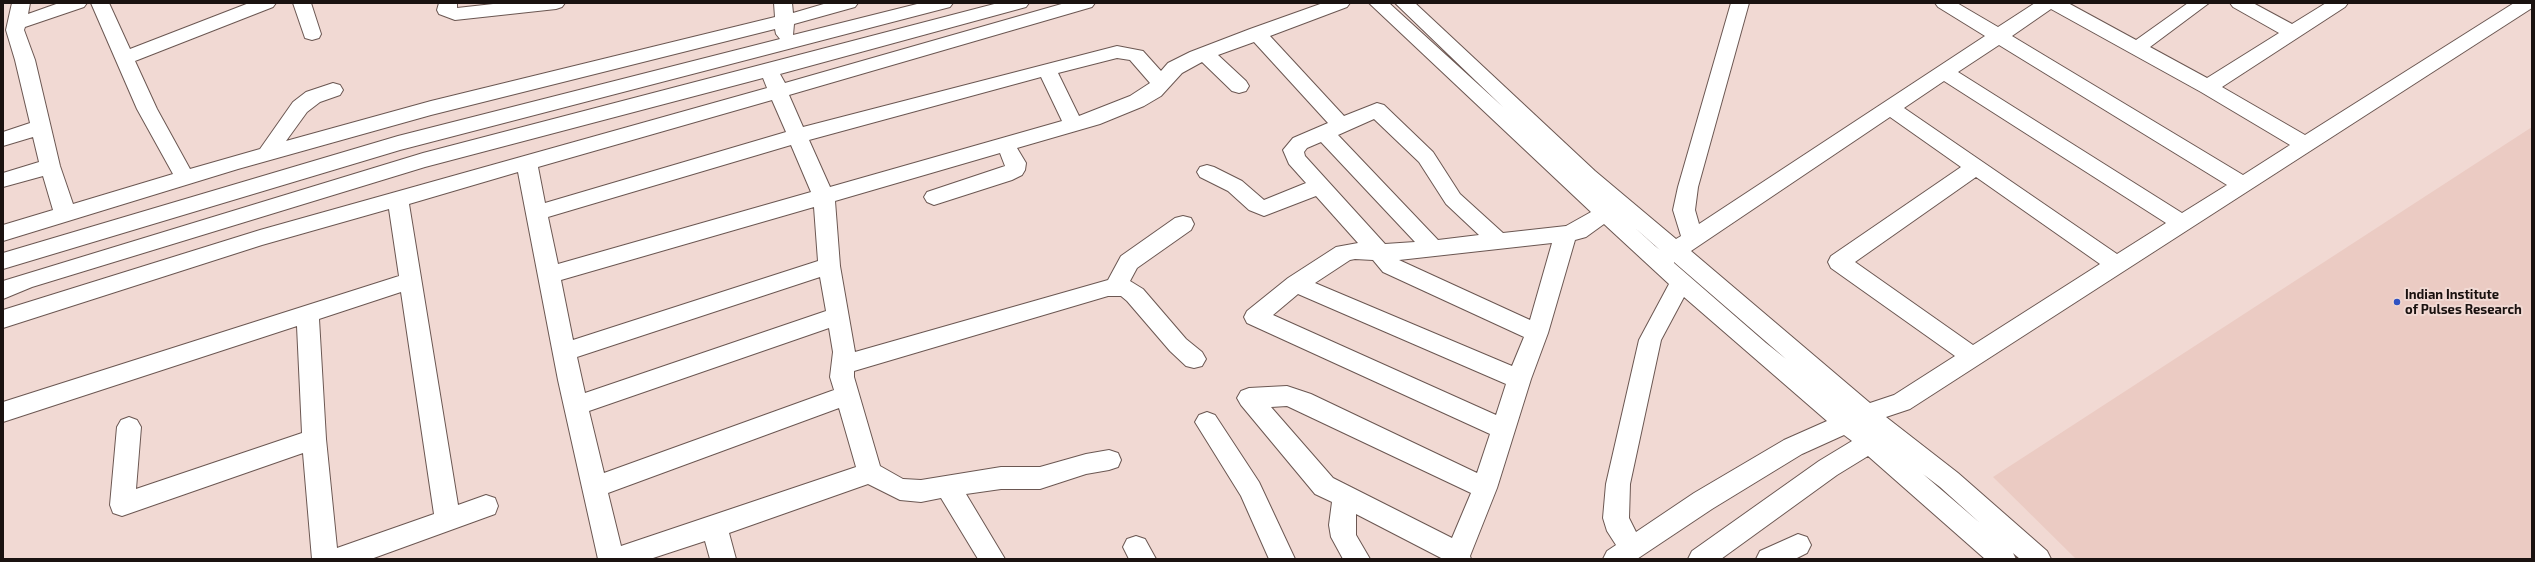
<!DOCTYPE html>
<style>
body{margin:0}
#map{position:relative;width:2535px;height:562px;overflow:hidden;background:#f1d9d3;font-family:"Exo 2",sans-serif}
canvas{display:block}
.frame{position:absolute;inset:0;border:4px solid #1a1210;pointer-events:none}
</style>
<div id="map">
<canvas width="2535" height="562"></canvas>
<div class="frame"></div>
</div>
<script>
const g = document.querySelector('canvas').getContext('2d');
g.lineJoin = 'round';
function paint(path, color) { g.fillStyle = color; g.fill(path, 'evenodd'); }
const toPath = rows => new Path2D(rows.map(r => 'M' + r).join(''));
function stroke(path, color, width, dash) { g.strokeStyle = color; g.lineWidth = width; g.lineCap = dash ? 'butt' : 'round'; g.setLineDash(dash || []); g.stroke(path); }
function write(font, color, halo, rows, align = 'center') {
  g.font = font + ' "Exo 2",sans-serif'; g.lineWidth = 4; g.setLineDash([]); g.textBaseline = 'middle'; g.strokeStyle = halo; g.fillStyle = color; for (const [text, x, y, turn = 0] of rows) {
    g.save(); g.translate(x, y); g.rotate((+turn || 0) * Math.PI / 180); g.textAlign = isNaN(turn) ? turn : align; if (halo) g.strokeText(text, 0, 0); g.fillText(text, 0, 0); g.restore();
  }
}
const built = toPath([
 [2532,127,2532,559,2076,559,1993,477]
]);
const minor = toPath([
 [12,3,30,3,28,14,59,3,87,3,84,7,25,27,24,30,35,60,60,166,73,204,173,174,137,109,91,3,109,3,130,49,249,3,276,3,273,7,135,61,157,109,190,169,260,149,293,102,306,92,333,83,340,85,343,90,340,95,320,102,307,112,286,141,431,101,775,17,774,3,792,3,793,13,827,3,858,3,855,7,794,24,793,35,921,3,953,3,950,7,400,150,3,269,3,253,398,136,780,39,776,34,775,29,431,115,238,169,3,241,3,225,53,210,43,176,3,187,3,173,39,162,33,137,3,146,3,132,30,123,15,60,6,30,12,3],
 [293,3,311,3,321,34,319,38,312,40,305,38,293,3],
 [439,3,457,3,457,8,502,3,565,3,562,7,556,9,455,20,439,14,437,10,439,3],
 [998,3,1029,3,1026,7,780,74,785,83,1065,3,1095,3,1092,7,789,95,803,127,1117,46,1143,51,1161,71,1168,63,1190,52,1250,29,1323,3,1350,3,1347,7,1270,36,1344,116,1377,103,1384,105,1433,152,1460,194,1503,233,1566,226,1591,212,1369,3,1389,3,1503,107,1395,3,1415,3,1595,171,1676,239,1681,236,1673,210,1678,187,1731,3,1749,3,1698,187,1695,210,1699,224,1985,36,1938,7,1935,3,1957,3,1998,27,2035,3,2068,3,2136,40,2188,3,2209,3,2150,47,2207,78,2279,33,2233,7,2230,3,2253,3,2292,24,2326,3,2348,3,2345,7,2222,87,2305,135,2514,3,2532,3,2532,8,1910,409,1886,417,1958,473,2047,551,2051,559,2020,559,2013,553,2016,559,1985,559,1868,456,1837,475,1721,559,1688,559,1692,551,1819,461,1852,441,1844,435,1802,454,1712,509,1637,559,1603,559,1607,551,1616,545,1607,531,1603,518,1606,484,1639,340,1669,284,1604,224,1586,237,1575,240,1548,333,1531,379,1497,488,1470,556,1471,559,1443,559,1356,514,1356,535,1370,559,1343,559,1331,537,1329,525,1332,502,1315,494,1241,405,1237,398,1241,391,1249,388,1287,386,1311,394,1477,473,1490,434,1247,323,1244,317,1247,311,1288,278,1336,247,1358,243,1316,196,1264,216,1249,210,1228,191,1200,177,1197,172,1200,167,1207,165,1214,167,1242,181,1264,200,1306,183,1289,164,1283,150,1293,138,1328,123,1254,42,1218,55,1246,81,1249,86,1246,91,1239,93,1232,91,1202,62,1182,73,1161,96,1144,106,1100,124,1017,148,1026,163,1025,170,1022,175,1012,180,934,205,927,202,924,197,927,192,1005,166,1000,153,835,201,840,266,855,352,1108,280,1121,256,1175,218,1183,216,1191,218,1194,224,1191,230,1137,268,1130,281,1143,289,1186,339,1202,352,1206,359,1202,366,1194,368,1186,366,1170,351,1127,301,1121,296,1108,296,854,371,854,377,880,466,903,479,921,480,1001,467,1040,467,1086,454,1109,450,1118,453,1121,460,1118,467,1109,470,1086,474,1040,489,1001,489,966,494,1005,559,978,559,941,498,921,502,900,500,868,484,729,533,736,559,710,559,705,541,650,559,598,559,558,380,518,172,409,204,458,505,486,495,495,498,498,506,495,514,371,559,312,559,303,453,122,516,113,513,110,505,117,427,121,420,129,417,137,420,141,427,136,489,302,433,297,326,3,422,3,402,399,276,389,209,262,245,3,328,3,310,260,230,767,88,763,78,425,167,32,287,3,299,3,281,423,153,998,3],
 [2051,9,2201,92,2290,145,2243,175,2012,36,2051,9],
 [1999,45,2227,185,2182,213,1958,72,1999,45],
 [1117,58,1130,60,1150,83,1130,96,1079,116,1058,73,1117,58],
 [1041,77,1062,121,830,187,809,140,1041,77],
 [1944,81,2166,223,2117,254,1904,108,1944,81],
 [772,100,786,132,545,203,538,167,772,100],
 [1890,117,1961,167,1831,256,1828,262,1831,268,1955,356,1894,395,1870,403,1691,251,1890,117],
 [1374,119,1419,162,1446,204,1479,235,1438,240,1338,135,1374,119],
 [1321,142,1415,242,1385,244,1305,156,1304,152,1307,148,1321,142],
 [791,145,811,192,558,264,548,217,791,145],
 [1976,177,2100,264,1973,345,1855,262,1976,177],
 [814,207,818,261,573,340,561,280,814,207],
 [1634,227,1660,250,1655,246,1634,227],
 [1552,243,1530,320,1399,260,1552,243],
 [1355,259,1373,260,1383,272,1524,337,1512,366,1315,283,1350,260,1355,259],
 [1674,263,1674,262,1786,359,1766,343,1674,263],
 [820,277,826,311,585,393,577,357,820,277],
 [401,292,434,514,337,548,326,439,319,319,401,292],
 [1298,294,1506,384,1496,415,1273,315,1298,294],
 [1684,297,1827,421,1784,440,1694,493,1636,532,1629,518,1630,484,1661,340,1684,297],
 [829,328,833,352,830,377,834,390,604,473,589,411,829,328],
 [1287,406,1471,493,1452,538,1333,478,1271,407,1287,406],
 [839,408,856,467,621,546,608,493,839,408],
 [1923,474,1940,487,1980,523,1923,474],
 [1207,412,1215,415,1259,482,1295,559,1269,559,1241,496,1195,422,1199,415,1207,412],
 [1798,534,1807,537,1811,545,1807,553,1795,559,1756,559,1760,551,1798,534],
 [1136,536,1145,539,1156,559,1129,559,1123,547,1127,539,1136,536]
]);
const markers = [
 [2397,302,4,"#3052c2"]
];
const poiNames = [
 ["Indian Institute",2405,295],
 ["of Pulses Research",2405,310]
];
paint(built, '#ebcbc3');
stroke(minor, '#6b5752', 2);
paint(minor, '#fff');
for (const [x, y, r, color] of markers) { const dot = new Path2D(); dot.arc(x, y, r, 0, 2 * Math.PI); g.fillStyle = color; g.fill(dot); stroke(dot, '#f1d9d3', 1.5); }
write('bold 13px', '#1a1210', '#f1d9d3', poiNames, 'left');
</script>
